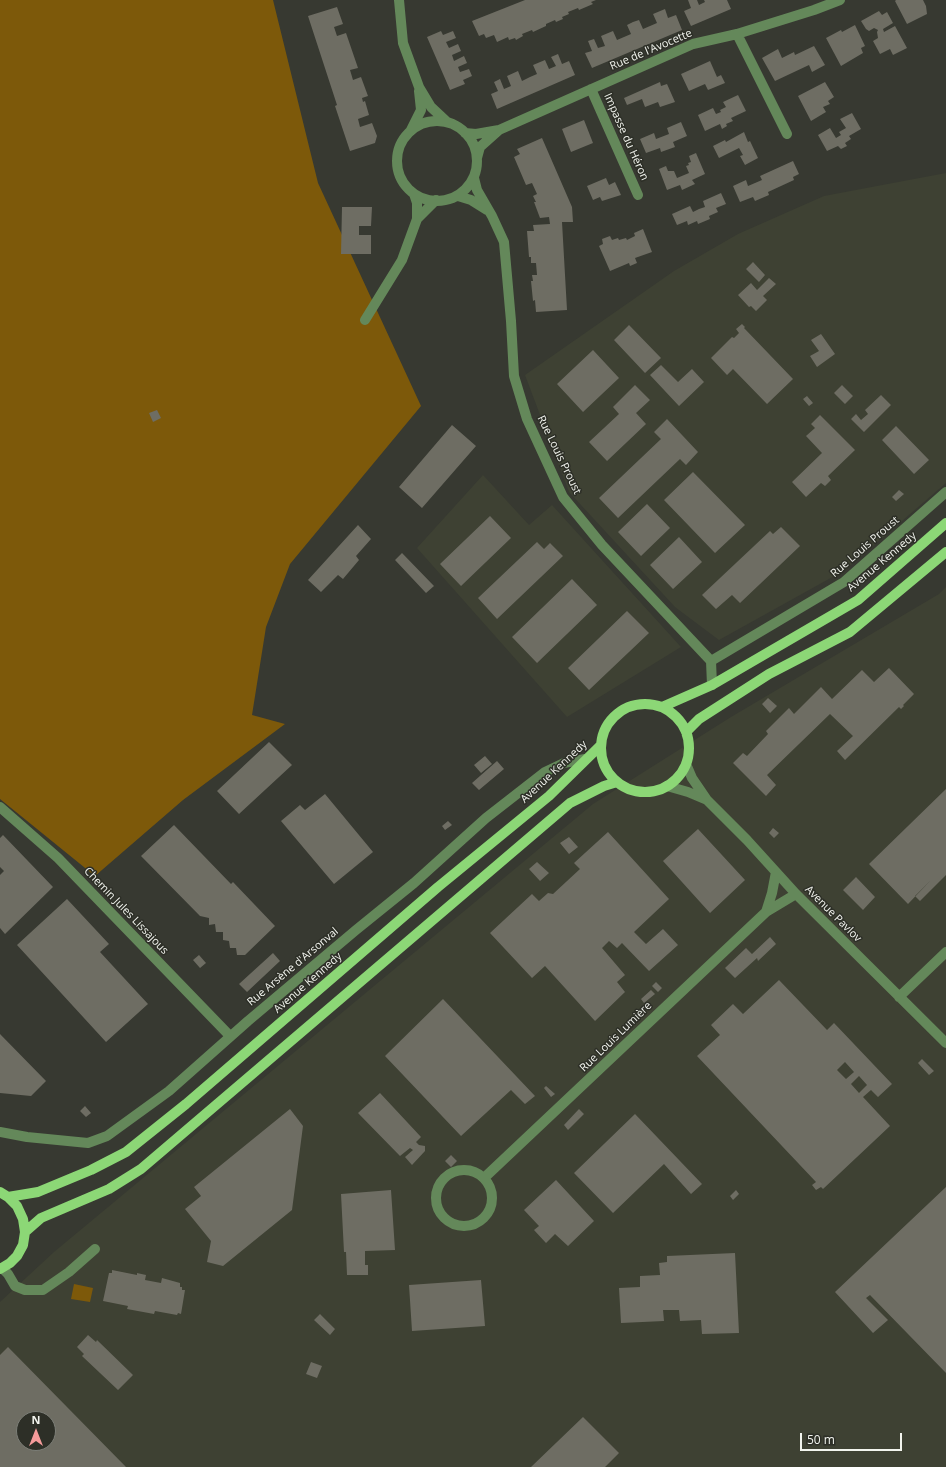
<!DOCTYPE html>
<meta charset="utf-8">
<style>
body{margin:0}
#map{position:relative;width:946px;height:1467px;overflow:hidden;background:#373931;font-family:"Open Sans",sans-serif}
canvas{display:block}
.north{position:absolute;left:16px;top:1411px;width:40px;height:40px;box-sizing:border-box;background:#2d2f27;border:1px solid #7c7e77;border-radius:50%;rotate:0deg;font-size:11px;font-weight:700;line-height:16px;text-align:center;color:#f2f4ee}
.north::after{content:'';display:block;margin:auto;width:14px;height:18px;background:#f59b9a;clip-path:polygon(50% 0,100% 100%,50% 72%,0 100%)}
.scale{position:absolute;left:800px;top:1433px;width:102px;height:18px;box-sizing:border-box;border:2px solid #f2f4ee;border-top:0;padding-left:5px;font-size:12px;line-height:14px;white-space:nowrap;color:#f2f4ee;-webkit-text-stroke:3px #2d2f27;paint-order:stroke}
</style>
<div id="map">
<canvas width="946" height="1467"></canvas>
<div class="north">N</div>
<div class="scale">50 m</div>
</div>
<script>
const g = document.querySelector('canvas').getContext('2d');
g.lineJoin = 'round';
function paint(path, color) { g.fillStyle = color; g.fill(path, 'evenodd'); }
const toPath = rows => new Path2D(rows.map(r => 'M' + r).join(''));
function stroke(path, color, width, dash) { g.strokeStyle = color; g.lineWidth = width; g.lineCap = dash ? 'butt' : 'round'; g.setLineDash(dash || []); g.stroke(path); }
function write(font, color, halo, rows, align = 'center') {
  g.font = font + ' "Open Sans",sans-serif'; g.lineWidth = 3; g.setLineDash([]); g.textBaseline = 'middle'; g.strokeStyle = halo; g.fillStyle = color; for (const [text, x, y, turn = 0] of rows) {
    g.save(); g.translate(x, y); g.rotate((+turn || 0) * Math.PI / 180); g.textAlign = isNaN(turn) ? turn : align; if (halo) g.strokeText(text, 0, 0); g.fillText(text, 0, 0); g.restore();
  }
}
const built = toPath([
 [946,173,946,483,845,570,719,640,675,607,569,492,525,375,674,271,738,234,824,196],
 [483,475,529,525,552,505,681,647,567,717,417,548],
 [946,587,946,1467,0,1467,0,1302,54,1252,593,804,731,717,939,594],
 [24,1419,48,1419,48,1443,24,1443]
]);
const green = toPath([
 [0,0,273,0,318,183,421,406,290,564,266,627,252,715,285,724,183,800,95,876,0,799],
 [74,1284,93,1288,90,1302,71,1299]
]);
const building = toPath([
 [525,0,596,0,591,2,593,4,579,10,578,8,568,12,569,14,562,17,563,19,556,22,555,20,546,24,546,26,533,32,532,30,522,34,523,36,516,40,515,38,509,40,508,37,497,42,494,35,486,38,484,34,479,36,472,21],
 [688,0,697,0,699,5,705,2,704,0,727,0,731,9,691,26,684,11,691,8],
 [896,0,923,0,926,6,927,14,907,24,895,1],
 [337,7,343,24,334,27,337,36,346,33,358,68,350,70,353,80,361,77,368,96,362,98,363,102,365,101,369,115,358,119,360,127,372,123,377,136,375,143,350,151,335,106,337,105,308,16],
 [665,9,668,18,676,15,682,30,592,68,585,53,592,51,588,41,594,39,598,48,605,46,601,36,613,31,617,40,631,34,627,25,633,22,639,20,643,29,657,23,653,14],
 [879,11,882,15,887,12,893,23,883,29,884,32,895,26,907,48,893,55,890,49,880,54,873,41,878,38,877,32,878,30,874,28,869,31,866,29,861,21],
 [855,25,865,46,861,48,863,53,841,66,826,38,841,30,842,32],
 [441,31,443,35,453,31,456,38,446,42,449,48,458,44,461,51,452,55,454,61,464,56,467,63,458,67,460,72,469,69,472,76,463,80,465,84,450,90,427,37],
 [814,46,825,65,812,72,809,65,775,81,762,58,778,49,782,58,794,52,795,55],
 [558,54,562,64,569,61,575,75,497,109,491,94,498,91,494,82,500,79,504,89,511,86,507,76,518,71,522,81,530,77,537,74,533,65,545,60,549,69,556,66,551,57],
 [710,61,717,77,721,75,725,83,708,90,705,84,689,91,681,74],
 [660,82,661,86,667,84,675,102,660,107,658,102,645,107,642,99,627,105,624,98],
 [825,82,834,97,828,101,830,104,823,107,826,112,811,121,798,96],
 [738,95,746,111,731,118,733,121,726,124,727,126,722,129,720,124,705,131,698,115,713,108,716,114,721,112,720,110,726,107,723,102],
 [852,113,861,129,849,136,851,139,845,143,847,146,841,149,838,146,827,151,818,135,830,128,836,138,841,135,839,132,846,128,840,119],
 [584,120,593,143,571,152,562,129],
 [681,122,687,136,673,142,675,147,661,152,660,148,646,153,640,139,654,133,656,139,669,134,667,128],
 [744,132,748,142,750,141,758,158,745,165,740,156,743,155,739,148,719,158,713,146,725,140,726,142],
 [542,138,572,207,573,222,562,222,567,310,536,312,535,300,533,301,531,281,533,281,532,275,537,275,536,263,531,263,531,257,529,257,527,231,534,231,533,225,550,224,549,217,540,218,534,202,536,202,533,196,537,194,532,183,526,185,514,157,520,154,517,149],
 [696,153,705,174,692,180,695,184,682,190,680,185,667,190,659,169,666,166,668,171,674,171,677,178,689,173,686,166,689,165,688,163,691,162,689,156],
 [793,161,799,174,793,177,794,180,768,192,769,195,755,201,753,197,740,202,733,186,746,180,748,186,762,180,760,176],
 [606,178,609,185,615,182,621,195,602,201,600,197,593,200,587,186],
 [721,193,726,204,716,208,718,212,709,216,710,219,698,224,697,221,688,225,687,221,677,225,672,214,690,206,693,212,699,209,705,207,703,201],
 [342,207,372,207,371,226,359,226,359,235,371,235,371,254,341,254],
 [643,229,652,252,635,258,637,263,630,266,629,263,610,271,599,246,603,244,602,239,610,236,612,240,618,238,619,240,626,238,627,240,635,236,634,233],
 [753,262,765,275,759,282,746,269],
 [769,278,776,284,763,296,767,300,756,311,751,306,749,307,738,295,751,283,757,290],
 [742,324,745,327,744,328,793,379,767,404,733,369,727,375,711,358,732,337,734,338,739,333,736,329],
 [629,325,661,358,645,373,614,340],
 [821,334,835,354,817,367,810,356,819,351,811,340],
 [593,350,619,378,583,412,557,384],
 [661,365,678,382,692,369,704,382,679,406,650,375],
 [635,385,650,400,636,413,646,424,607,461,589,442,619,414,613,407],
 [842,385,853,396,845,404,834,393],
 [881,395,891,405,864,432,851,419,856,414,861,420,868,414,865,410],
 [807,396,813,403,809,406,803,399],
 [157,410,161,418,153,422,149,413],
 [820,415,855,450,828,476,831,480,825,486,821,483,806,497,792,482,822,453,806,436,815,428,811,424],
 [667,419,698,452,686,465,680,459,618,518,599,498,661,439,654,432],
 [452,425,476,446,422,508,399,487],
 [896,426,929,460,914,474,882,440],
 [693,472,745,525,715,553,664,500],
 [899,490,904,494,896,501,892,497],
 [647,504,670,528,641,556,618,532],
 [490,516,511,538,461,586,440,564],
 [358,525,371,539,356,556,359,560,343,579,338,575,321,592,308,580],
 [781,527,800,546,740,603,732,595,716,609,702,595,770,531,773,534],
 [679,537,702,562,673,589,650,565],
 [537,542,544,549,550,543,563,556,497,619,478,598],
 [402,553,434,586,426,593,395,560],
 [572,579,597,605,537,663,512,637],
 [627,611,649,633,589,690,568,668],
 [889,668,914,694,903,705,904,706,901,709,899,707,845,760,837,751,853,736,830,714,767,775,776,785,766,796,733,763,743,753,747,756,768,734,766,731,789,708,794,714,821,687,832,699,862,670,874,682],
 [768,698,777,706,770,713,762,704],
 [269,742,292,765,239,814,217,791],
 [485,756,492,764,481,773,474,765],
 [497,761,504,769,479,790,472,783],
 [946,789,946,875,920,901,915,896,931,880,908,904,869,864],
 [325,794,373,852,334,884,281,821,300,805,305,810],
 [448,821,452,825,445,830,442,826],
 [174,825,231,884,233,882,275,926,245,955,237,955,236,948,230,948,229,941,223,940,223,932,216,932,215,924,209,925,209,918,200,916,141,856],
 [773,828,779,833,774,838,769,833],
 [698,829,745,880,710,913,663,861],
 [608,832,669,899,634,932,646,944,663,929,678,945,649,971,622,943,617,948,609,941,602,948,625,975,617,982,625,992,595,1021,545,966,532,978,490,933,532,894,539,901,548,893,553,894,580,869,574,863],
 [3,835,53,887,5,934,0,928,0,875,4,871,0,867,0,838],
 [569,837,578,847,569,854,560,843],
 [537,862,549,873,540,881,529,869],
 [856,877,875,897,863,910,843,890],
 [67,899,109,944,100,952,148,1004,106,1042,17,945],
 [770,937,776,944,758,961,757,958,735,978,725,968,746,948,752,954],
 [273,953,280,961,247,992,239,984],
 [199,955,206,963,200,968,193,960],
 [779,980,827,1030,834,1023,892,1084,878,1097,871,1090,863,1097,890,1126,823,1189,821,1187,816,1190,812,1185,816,1182,697,1056,720,1035,711,1025,733,1004,743,1014],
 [845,1062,854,1072,846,1079,837,1070],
 [859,1076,867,1085,859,1093,851,1084],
 [656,982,662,988,658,992,652,986],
 [651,990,655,994,644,1003,641,999],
 [443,999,535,1096,525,1104,511,1090,461,1136,385,1056],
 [0,1034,46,1081,31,1096,0,1093],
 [922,1059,934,1071,929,1075,918,1063],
 [546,1086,555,1094,551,1097,544,1088],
 [380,1093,421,1137,416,1142,419,1145,425,1146,425,1151,412,1165,405,1157,413,1150,410,1148,400,1156,358,1113],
 [85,1106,91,1113,86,1117,80,1111],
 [290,1109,303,1126,292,1210,223,1266,207,1262,211,1241,185,1209,201,1196,194,1187],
 [579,1109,584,1114,568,1130,564,1125],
 [635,1114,702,1184,691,1194,664,1164,613,1213,574,1173],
 [451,1155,457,1161,451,1167,445,1161],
 [556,1180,594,1221,568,1246,555,1234,546,1243,534,1230,539,1226,524,1210],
 [946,1187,946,1373,870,1295,866,1298,888,1320,873,1333,835,1292],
 [391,1190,395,1250,365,1251,365,1265,368,1265,368,1275,347,1275,346,1252,344,1252,341,1194],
 [736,1190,739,1194,733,1200,730,1196],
 [735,1253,739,1333,702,1334,701,1320,680,1321,679,1310,663,1310,664,1321,621,1323,619,1288,640,1287,640,1276,660,1275,659,1263,667,1262,667,1256],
 [112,1270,137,1275,137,1273,146,1275,145,1280,161,1283,162,1278,180,1283,180,1287,182,1287,182,1290,185,1290,181,1314,178,1313,177,1315,155,1311,154,1314,127,1309,128,1306,103,1301,109,1273,112,1273],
 [481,1280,485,1326,412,1331,409,1285],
 [320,1314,335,1329,330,1335,314,1320],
 [88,1335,96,1342,97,1340,133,1375,118,1390,82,1356,84,1354,77,1347],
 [8,1347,126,1467,0,1467,0,1355],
 [24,1419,48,1419,48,1443,24,1443],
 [311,1362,322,1366,317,1378,306,1374],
 [583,1417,619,1453,605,1467,531,1467]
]);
const minor = toPath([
 [399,0,403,43,419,87,431,107,447,122],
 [737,34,787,134],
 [591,89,638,195],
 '397 161a40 40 0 1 1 80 0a40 40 0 1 1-80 0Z',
 [411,130,421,110,419,91],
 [465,133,476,134,499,130,693,44,737,34,814,10,840,0],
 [477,158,480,147,499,130],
 [474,178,477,190,492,216,504,242,511,321,514,376,527,419,563,497,602,545,711,661,712,685],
 [458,196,471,200,487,210],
 [417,219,436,200],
 [365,320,402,260,417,219,417,203,414,194],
 [711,661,844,582,946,492],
 [686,764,692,778,707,800,747,840,796,894,946,1043],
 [667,786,688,792,707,800],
 [0,807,58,858,230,1036],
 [766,912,772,893,776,872],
 [899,997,946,952],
 [0,1132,27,1137,88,1143,107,1136,169,1091,248,1021,356,930,414,883,486,818,545,772,564,763,585,759],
 '436 1198a28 28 0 1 1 56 0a28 28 0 1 1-56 0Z',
 [484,1178,766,912,796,894],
 [2,1268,8,1274,15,1286,25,1290,43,1290,69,1272,95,1249]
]);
const major = toPath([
 '601 748a44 44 0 1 1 88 0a44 44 0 1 1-88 0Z',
 [662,707,712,685,858,600,946,523],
 [686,732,699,719,769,674,850,632,946,552],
 [0,1192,8,1197,17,1206,23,1219,25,1232,23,1245,17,1256,10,1263,0,1269],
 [8,1197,38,1192,91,1170,126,1152,186,1104,438,887,549,796,601,745],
 [25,1232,41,1218,109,1189,141,1169,570,803,604,786,617,782]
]);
const streetNames = [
 ["Rue de l'Avocette",651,50,-23],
 ["Impasse du Héron",626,137,66],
 ["Rue Louis Proust",559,455,64],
 ["Rue Louis Proust",865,547,-41],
 ["Avenue Kennedy",882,562,-40],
 ["Avenue Kennedy",554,772,-43],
 ["Chemin Jules Lissajous",126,911,46],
 ["Avenue Pavlov",833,914,45],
 ["Rue Arsène d'Arsonval",293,967,-40],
 ["Avenue Kennedy",308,983,-41],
 ["Rue Louis Lumière",616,1037,-44]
];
paint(built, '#3e4133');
paint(green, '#7d590a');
paint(building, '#6e6d63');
stroke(minor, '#64885a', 10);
stroke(major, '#8cd776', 10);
write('11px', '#f2f4ee', '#2d2f27', streetNames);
</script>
